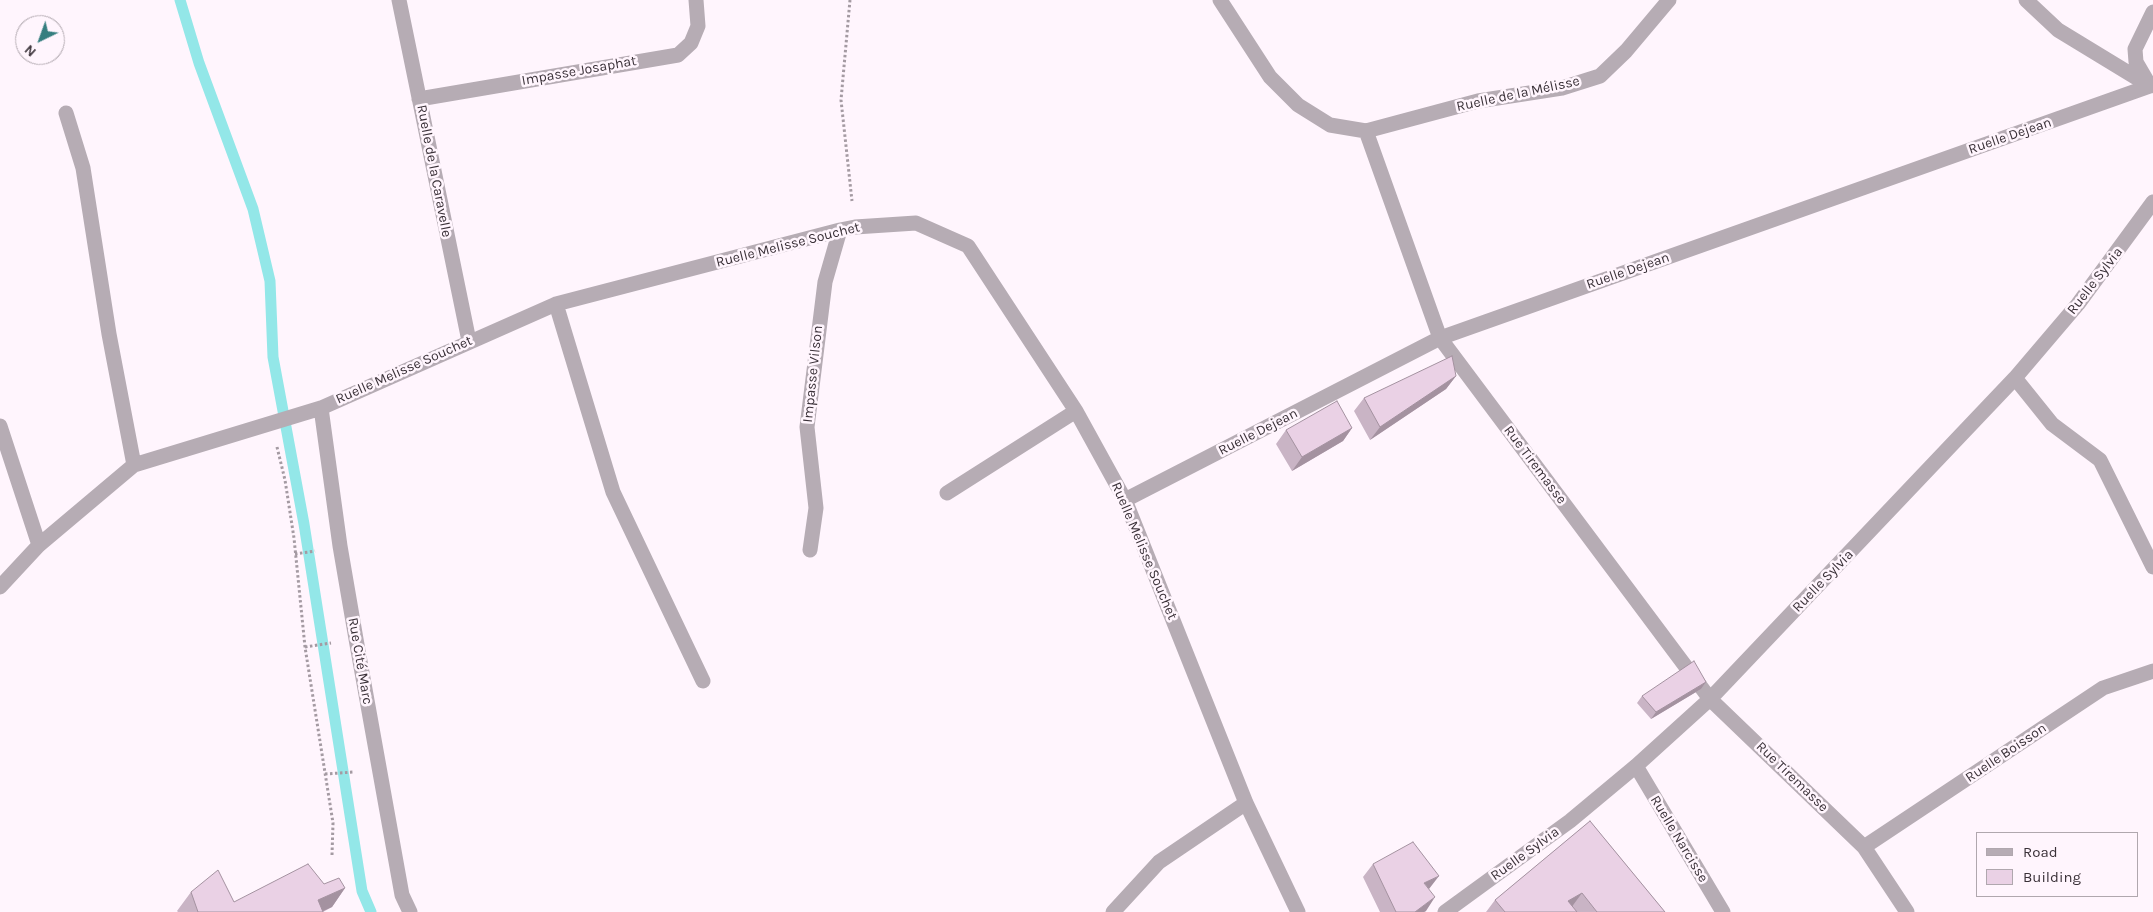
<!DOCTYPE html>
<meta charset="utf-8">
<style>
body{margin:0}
#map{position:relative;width:2153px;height:912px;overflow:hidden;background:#fff5fd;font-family:Karla,sans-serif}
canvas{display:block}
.legend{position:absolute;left:1976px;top:832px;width:162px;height:65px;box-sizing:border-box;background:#fff5fd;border:1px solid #b0a7ae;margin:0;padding:6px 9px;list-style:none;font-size:15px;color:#3a3138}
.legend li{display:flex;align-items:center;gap:10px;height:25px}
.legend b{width:25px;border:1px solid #b0a7ae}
.north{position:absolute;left:15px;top:15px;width:50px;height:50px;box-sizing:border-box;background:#fff5fd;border:1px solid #b0a7ae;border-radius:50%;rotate:222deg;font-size:14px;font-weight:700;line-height:20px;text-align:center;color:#3a3138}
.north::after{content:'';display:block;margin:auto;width:18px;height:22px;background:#357e7f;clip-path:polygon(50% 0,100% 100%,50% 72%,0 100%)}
</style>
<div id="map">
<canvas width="2153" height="912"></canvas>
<ul class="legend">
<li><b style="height:6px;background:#b6acb4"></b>Road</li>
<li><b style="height:14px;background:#ead1e5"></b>Building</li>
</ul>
<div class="north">N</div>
</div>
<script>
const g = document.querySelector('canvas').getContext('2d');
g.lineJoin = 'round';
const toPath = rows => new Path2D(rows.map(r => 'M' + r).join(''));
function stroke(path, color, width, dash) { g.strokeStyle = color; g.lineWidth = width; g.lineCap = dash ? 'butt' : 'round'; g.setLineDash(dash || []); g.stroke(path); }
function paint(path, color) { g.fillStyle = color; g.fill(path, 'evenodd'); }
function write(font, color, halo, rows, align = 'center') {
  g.font = font + ' Karla,sans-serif'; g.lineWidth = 5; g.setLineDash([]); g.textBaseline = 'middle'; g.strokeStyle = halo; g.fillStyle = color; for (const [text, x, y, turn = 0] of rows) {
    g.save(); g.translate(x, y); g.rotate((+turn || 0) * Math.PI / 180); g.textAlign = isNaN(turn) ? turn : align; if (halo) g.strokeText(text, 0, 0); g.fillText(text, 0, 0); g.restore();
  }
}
const stream = toPath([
 [180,0,199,63,253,209,270,281,273,357,304,524,362,891,371,912]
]);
const path = toPath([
 [850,0,841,100,852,201],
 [277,447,285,480,294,538,305,647,333,823,332,855],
 [295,554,315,551],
 [305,647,331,643],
 [325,774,354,772]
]);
const minor = toPath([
 [399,0,469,341],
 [1220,0,1270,77,1298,105,1330,125,1366,131,1440,338,1710,699,1864,847,1907,912],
 [2026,0,2058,30,2150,86],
 [419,99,678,55,691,43,698,26,696,0],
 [66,113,83,168,109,334,134,465],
 [1366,131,1478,101,1562,88,1600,76,1626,51,1669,0],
 [556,304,613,492,703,681],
 [2015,378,2052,424,2100,460,2153,567],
 [321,408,340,546,356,639,402,895,410,912],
 [0,426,39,545],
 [947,493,1076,411],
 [1125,500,1440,338,2150,86,2136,62,2135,49,2153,12],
 [810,550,816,508,807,427,825,282,840,230],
 [0,587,39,545,134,465,321,408,556,304,840,230,855,227,916,223,968,246,1076,411,1125,500,1246,803,1298,912],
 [1636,766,1723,912],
 [1864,847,2103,688,2153,671],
 [1113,912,1159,862,1246,803],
 [1445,912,1570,821,1636,766,1710,699,2015,378,2078,304,2153,202]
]);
const wall = toPath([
 [1456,376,1446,389,1370,440,1354,411,1364,398],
 [1352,428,1343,441,1292,471,1276,444,1286,430],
 [1706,682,1701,689,1651,719,1637,703,1642,696],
 [1590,821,1665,912,1486,912,1495,900],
 [1373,864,1426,911,1424,912,1380,912,1363,877],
 [345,888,332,907,323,912,178,912,177,911,191,892,234,902]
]);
const shadedWall = toPath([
 [1456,376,1446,389,1370,440,1380,427],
 [1352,428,1343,441,1292,471,1302,457],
 [1706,682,1701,689,1651,719,1656,712],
 [1439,876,1429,889,1424,883],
 [345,888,332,907,321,912,318,900],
 [1582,893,1568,912,1568,901],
 [1435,897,1426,911,1424,912,1415,912]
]);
const building = toPath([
 [1452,356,1456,376,1380,427,1364,398,1452,356],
 [1337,401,1352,428,1302,457,1286,430,1337,401],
 [1694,661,1706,682,1656,712,1642,696,1694,661],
 [1590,821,1665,912,1597,912,1582,893,1568,901,1577,912,1505,912,1495,900,1590,821],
 [1413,842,1439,876,1424,883,1435,897,1415,912,1396,912,1373,864,1413,842],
 [308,864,324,884,339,878,345,888,318,900,323,912,198,912,191,892,218,870,234,902,308,864]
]);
const streetNames = [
 ["Impasse Josaphat",579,71,-10],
 ["Ruelle de la Mélisse",1518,94,-12],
 ["Ruelle Dejean",2010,136,-19],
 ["Ruelle de la Caravelle",434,171,79],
 ["Ruelle Melisse Souchet",788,245,-14],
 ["Ruelle Dejean",1628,271,-19],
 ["Ruelle Sylvia",2095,281,-52],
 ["Ruelle Melisse Souchet",404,370,-24],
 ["Impasse Vilson",813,374,-84],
 ["Ruelle Dejean",1258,432,-27],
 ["Rue Tiremasse",1535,465,53],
 ["Ruelle Melisse Souchet",1144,551,67],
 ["Ruelle Sylvia",1823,581,-46],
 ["Rue Cité Marc",360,661,80],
 ["Ruelle Boisson",2006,753,-34],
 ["Rue Tiremasse",1792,777,44],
 ["Ruelle Narcisse",1679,839,59],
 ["Ruelle Sylvia",1525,854,-36]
];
stroke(stream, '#93e7e8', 11);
stroke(path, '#a49aa2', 3, [2.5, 2.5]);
stroke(minor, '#b6acb4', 15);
paint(wall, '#c9b4c5');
paint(shadedWall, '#a492a0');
paint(building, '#ead1e5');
stroke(building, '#a492a0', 1);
write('14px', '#3a3138', '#fff5fd', streetNames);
</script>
